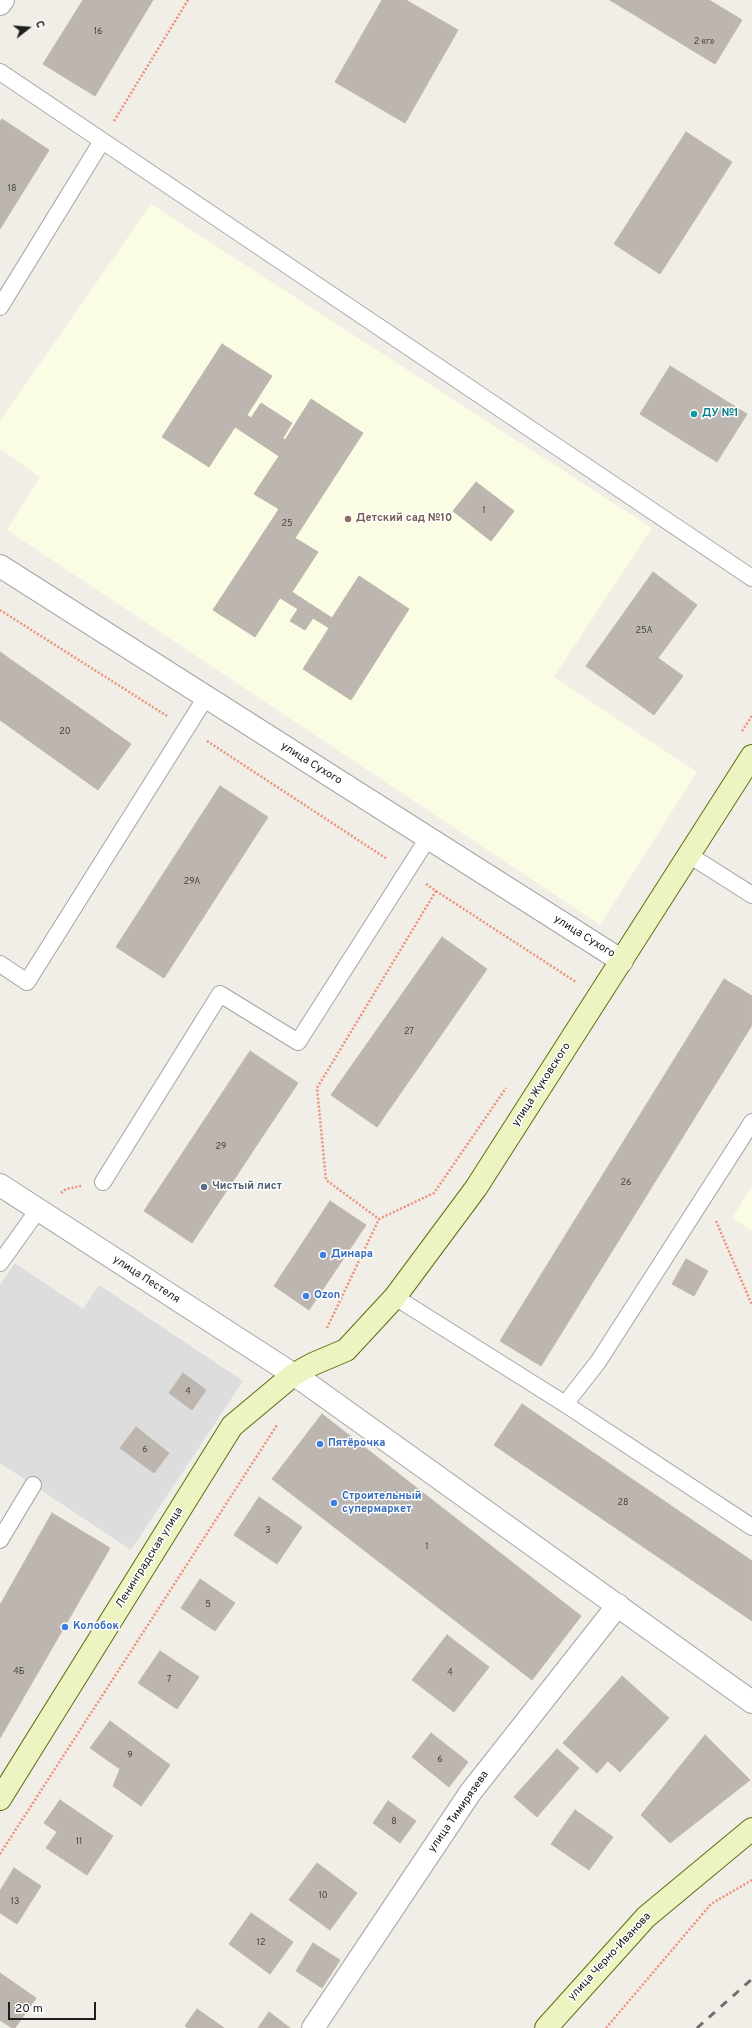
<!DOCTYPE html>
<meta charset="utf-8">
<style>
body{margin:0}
#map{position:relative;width:752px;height:2028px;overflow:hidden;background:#f0eee7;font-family:Overpass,sans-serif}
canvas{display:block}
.north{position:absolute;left:8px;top:8px;width:40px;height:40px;-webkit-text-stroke:3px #fff;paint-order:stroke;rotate:73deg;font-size:11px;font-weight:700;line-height:16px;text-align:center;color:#202020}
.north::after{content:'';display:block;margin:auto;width:14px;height:18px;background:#202020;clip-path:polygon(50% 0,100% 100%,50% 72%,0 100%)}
.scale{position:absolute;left:8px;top:2002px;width:88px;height:18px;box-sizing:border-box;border:2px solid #202020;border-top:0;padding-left:5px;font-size:12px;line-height:14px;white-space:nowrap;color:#202020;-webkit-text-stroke:3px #fff;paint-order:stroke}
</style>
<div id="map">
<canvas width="752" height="2028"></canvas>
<div class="north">С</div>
<div class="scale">20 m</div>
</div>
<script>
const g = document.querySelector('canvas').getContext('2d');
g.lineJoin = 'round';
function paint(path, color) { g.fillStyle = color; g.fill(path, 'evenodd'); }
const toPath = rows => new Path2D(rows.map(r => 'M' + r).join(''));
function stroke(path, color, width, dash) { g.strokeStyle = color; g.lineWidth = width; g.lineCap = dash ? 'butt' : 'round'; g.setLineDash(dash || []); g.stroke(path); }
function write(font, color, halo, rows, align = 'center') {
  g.font = font + ' Overpass,sans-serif'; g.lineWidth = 3; g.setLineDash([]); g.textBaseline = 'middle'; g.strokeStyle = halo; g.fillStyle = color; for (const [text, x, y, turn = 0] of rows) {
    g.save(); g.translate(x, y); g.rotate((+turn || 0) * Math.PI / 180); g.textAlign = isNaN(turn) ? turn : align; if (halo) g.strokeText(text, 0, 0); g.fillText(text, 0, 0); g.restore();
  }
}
const residential = toPath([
 [15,1263,83,1309,99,1285,243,1381,131,1550,0,1463,0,1285]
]);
const education = toPath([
 [151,204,652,528,554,677,697,772,600,925,7,530,40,477,0,449,0,421],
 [752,1186,752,1231,732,1218]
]);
const building = toPath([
 [83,0,153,0,95,96,43,64,83,0],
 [382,0,406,0,458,30,405,123,335,82,382,0],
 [610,0,709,0,742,20,715,64,610,0],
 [2,119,49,150,0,229,0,122,2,119],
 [686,132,732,162,660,274,614,244,686,132],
 [222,344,272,376,247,415,251,418,261,403,292,423,283,438,285,440,311,399,363,433,295,538,318,552,292,592,332,618,359,576,409,609,351,700,303,669,329,628,313,618,305,630,290,621,298,609,280,598,255,637,213,610,279,509,254,494,279,456,235,427,209,467,162,437,222,344],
 [670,366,747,414,717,462,640,414,670,366],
 [476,482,514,511,491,541,453,511,476,482],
 [653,572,697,605,658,658,683,676,654,715,586,666,653,572],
 [0,652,131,744,98,790,0,720,0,652],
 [220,786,268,817,164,978,116,947,220,786],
 [442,937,487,969,377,1127,331,1095,442,937],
 [724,979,752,996,752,1025,541,1366,500,1341,724,979],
 [250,1051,298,1083,192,1243,144,1211,250,1051],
 [330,1201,366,1225,309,1310,274,1286,330,1201],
 [686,1259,708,1271,694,1296,672,1284,686,1259],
 [183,1373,206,1390,192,1410,169,1393,183,1373],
 [522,1404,752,1561,752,1621,494,1445,522,1404],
 [322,1414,581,1616,532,1680,272,1479,322,1414],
 [136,1427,169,1453,154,1473,120,1448,136,1427],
 [259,1497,302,1527,277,1564,234,1535,259,1497],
 [52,1513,110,1548,0,1738,0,1605,52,1513],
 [200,1579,235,1603,215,1631,181,1608,200,1579],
 [447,1635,489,1667,454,1712,412,1680,447,1635],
 [160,1651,199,1677,177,1709,138,1683,160,1651],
 [622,1676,669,1718,620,1772,608,1761,597,1773,563,1743,622,1676],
 [110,1721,170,1765,141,1806,113,1786,120,1769,90,1748,110,1721],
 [431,1733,468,1762,449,1787,412,1757,431,1733],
 [705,1735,750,1780,670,1843,641,1815,705,1735],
 [557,1749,579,1768,537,1817,514,1797,557,1749],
 [60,1800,113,1836,87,1875,46,1848,57,1832,44,1823,60,1800],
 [388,1801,416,1821,400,1843,373,1823,388,1801],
 [575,1810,613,1837,589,1870,551,1844,575,1810],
 [317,1863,357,1893,330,1930,289,1900,317,1863],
 [14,1868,41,1886,17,1924,0,1913,0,1891,14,1868],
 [251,1913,293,1942,270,1974,229,1944,251,1913],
 [313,1943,340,1960,322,1988,296,1971,313,1943],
 [0,1973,36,1998,15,2028,12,2028,0,2020,0,1973],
 [197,2009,224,2028,188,2028,185,2026,197,2009],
 [269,2012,290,2028,258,2028,269,2012]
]);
const path = toPath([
 [114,121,188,0],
 [0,610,167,716],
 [742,731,752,716],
 [207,741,387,859],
 [426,884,436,891,317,1088,326,1180,379,1219,434,1193,506,1088],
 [436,891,576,982],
 [61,1193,66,1189,81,1186],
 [716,1221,752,1305],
 [327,1328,379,1219],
 [0,1854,277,1425],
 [606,2028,711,1904,752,1880]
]);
const lane = toPath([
 [0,72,752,578],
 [0,307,102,141],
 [689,855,752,895],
 [0,964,27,982,206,697],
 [103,1182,220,994,298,1042,428,838],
 [0,1263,38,1210],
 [395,1297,565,1404,752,1527],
 [565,1404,598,1362,752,1122],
 [0,1540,33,1485]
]);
const street = toPath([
 [0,4,3,0],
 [0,566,622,961],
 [0,1185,305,1382,752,1702],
 [313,2028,470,1793,618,1605]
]);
const secondary = toPath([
 [0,1799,232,1426,293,1375,313,1364,346,1350,395,1297,476,1188,752,756],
 [546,2028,646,1917,752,1829]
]);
const rail = toPath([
 [697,2028,752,1979]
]);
const markers = [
 [694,414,4,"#0f9aa8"],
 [348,519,4,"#8d6e63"],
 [204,1187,4,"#5c6f8a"],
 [323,1255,4,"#3f7fe0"],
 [306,1296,4,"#3f7fe0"],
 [320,1444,4,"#3f7fe0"],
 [334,1503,4,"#3f7fe0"],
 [65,1627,4,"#3f7fe0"]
];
const numberNames = [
 ["16",98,32],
 ["2 «г»",704,42],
 ["18",12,189],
 ["1",484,511],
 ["25",287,524],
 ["25А",644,631],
 ["20",65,732],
 ["29А",192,882],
 ["27",409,1032],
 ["29",221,1147],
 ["26",626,1183],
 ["4",188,1392],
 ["6",145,1450],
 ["28",623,1503],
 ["3",268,1531],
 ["1",427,1547],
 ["5",208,1605],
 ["4Б",19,1672],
 ["4",450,1673],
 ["7",169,1680],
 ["9",130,1756],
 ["6",440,1760],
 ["8",394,1822],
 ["11",79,1842],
 ["10",323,1896],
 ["13",15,1902],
 ["12",261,1943]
];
const cultureNames = [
 ["ДУ №1",702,414]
];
const educationNames = [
 ["Детский сад №10",356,519]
];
const streetNames = [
 ["улица Сухого",311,764,32],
 ["улица Сухого",584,937,32],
 ["улица Жуковского",542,1085,-57],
 ["улица Пестеля",146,1280,33],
 ["Ленинградская улица",150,1558,-58],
 ["улица Тимирязева",459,1812,-55],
 ["улица Черно-Иванова",610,1957,-47]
];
const serviceNames = [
 ["Чистый лист",212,1187]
];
const shopNames = [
 ["Динара",331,1255],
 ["Ozon",314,1296],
 ["Пятёрочка",328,1444],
 ["Строительный",342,1497],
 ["супермаркет",342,1510],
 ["Колобок",73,1627]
];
paint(residential, '#dedddd');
paint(education, '#fafce4');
paint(building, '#bdb6b0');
stroke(building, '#c0b6ab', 1);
stroke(lane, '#a4a4a4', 18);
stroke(street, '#a4a4a4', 24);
stroke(secondary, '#5c6f0f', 24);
stroke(path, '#ed917b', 2.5, [2, 2]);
stroke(lane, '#fff', 16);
stroke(street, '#fff', 22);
stroke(secondary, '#edf4c1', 22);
stroke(rail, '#6e6e6e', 3, [8, 8]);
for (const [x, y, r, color] of markers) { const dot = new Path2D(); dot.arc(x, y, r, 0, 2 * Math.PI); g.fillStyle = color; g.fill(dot); stroke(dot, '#fff', 1.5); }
write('9px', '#474644', null, numberNames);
write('bold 11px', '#0d838f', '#fff', cultureNames, 'left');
write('bold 11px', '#785e54', '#fff', educationNames, 'left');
write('11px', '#202020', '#fff', streetNames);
write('bold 11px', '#4e5e75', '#fff', serviceNames, 'left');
write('bold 11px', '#366cbe', '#fff', shopNames, 'left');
</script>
